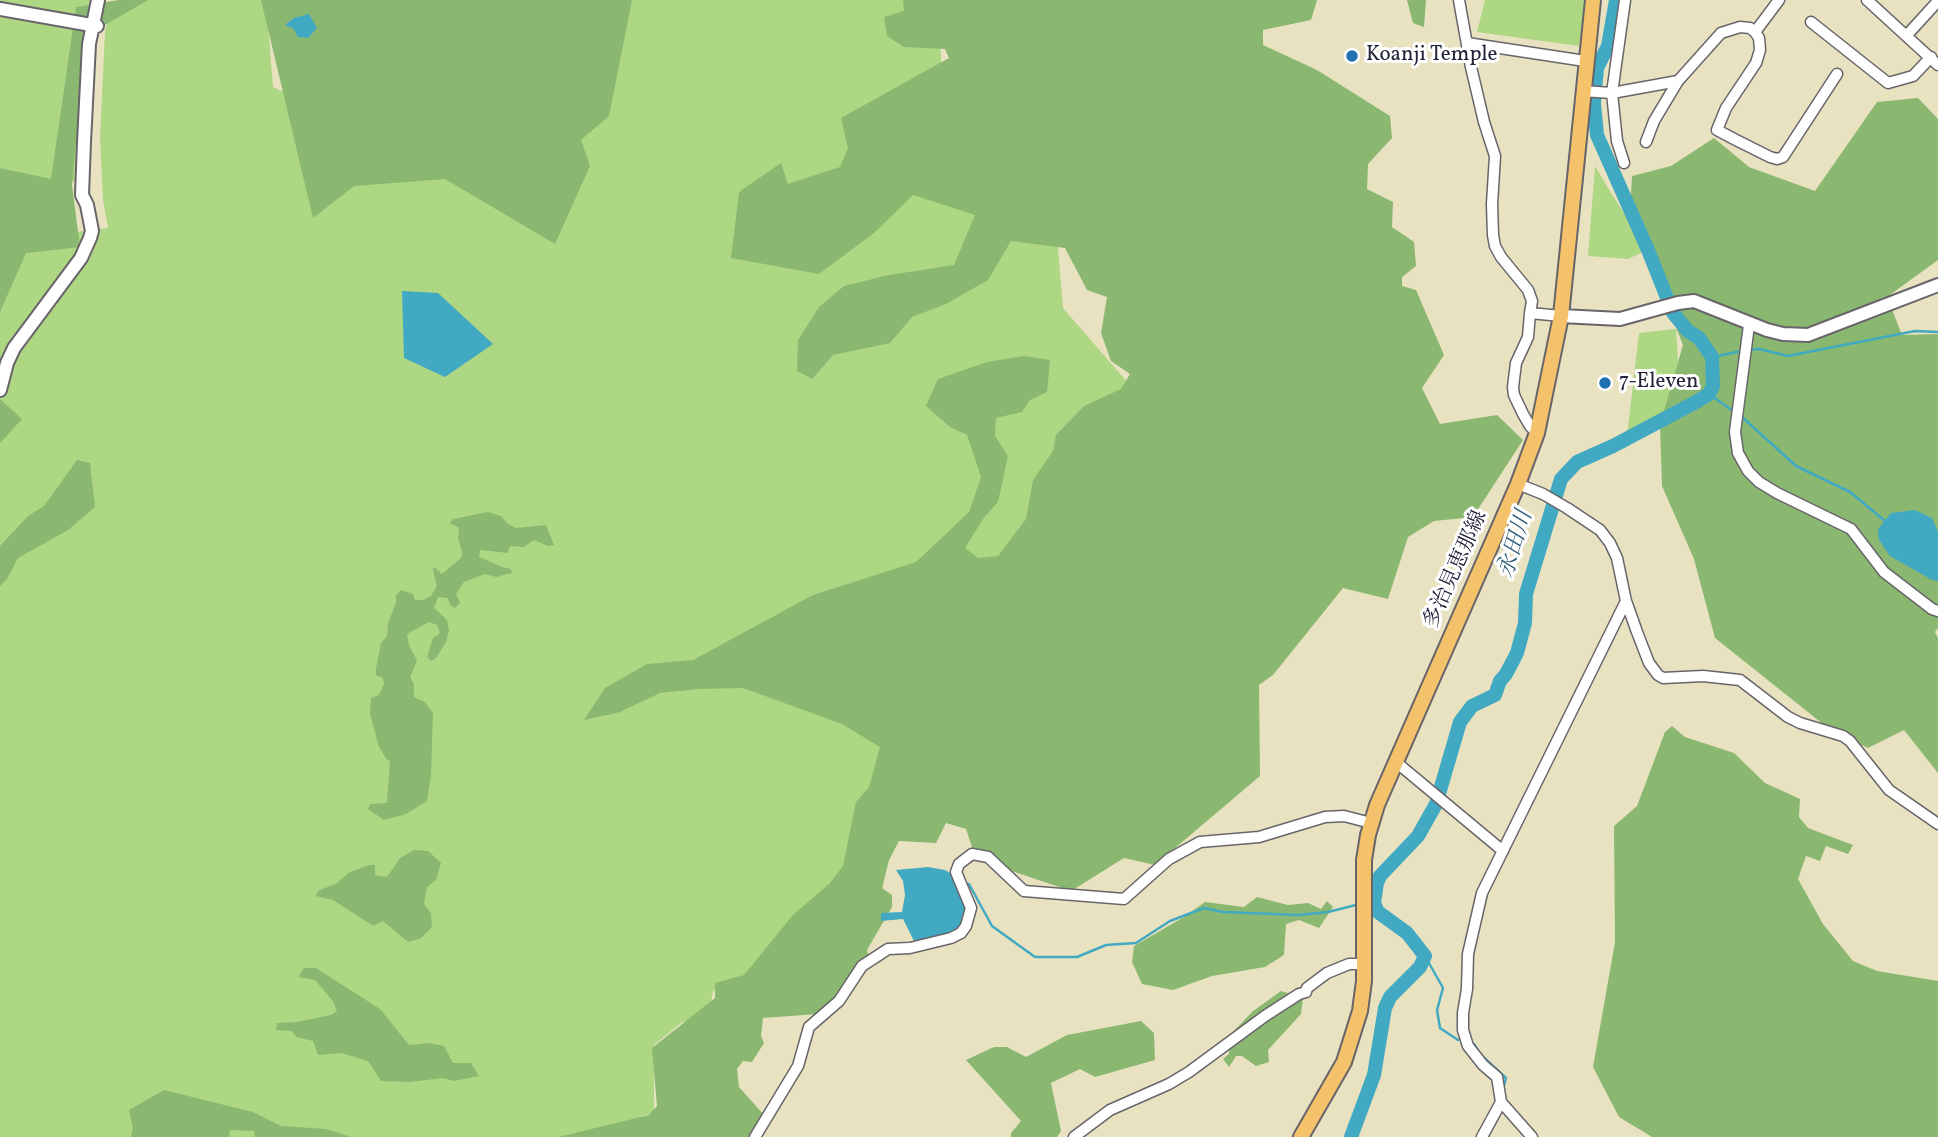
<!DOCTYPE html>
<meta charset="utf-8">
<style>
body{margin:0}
canvas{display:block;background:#e9e2c1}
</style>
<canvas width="1938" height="1137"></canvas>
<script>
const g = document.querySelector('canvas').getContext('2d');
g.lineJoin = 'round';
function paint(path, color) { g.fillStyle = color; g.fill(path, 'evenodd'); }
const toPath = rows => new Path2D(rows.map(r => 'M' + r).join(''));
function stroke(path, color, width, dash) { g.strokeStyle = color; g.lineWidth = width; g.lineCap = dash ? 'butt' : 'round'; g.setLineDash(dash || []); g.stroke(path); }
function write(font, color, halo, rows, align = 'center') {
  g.font = font + ' Vollkorn,"Noto Serif JP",serif'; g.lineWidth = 6; g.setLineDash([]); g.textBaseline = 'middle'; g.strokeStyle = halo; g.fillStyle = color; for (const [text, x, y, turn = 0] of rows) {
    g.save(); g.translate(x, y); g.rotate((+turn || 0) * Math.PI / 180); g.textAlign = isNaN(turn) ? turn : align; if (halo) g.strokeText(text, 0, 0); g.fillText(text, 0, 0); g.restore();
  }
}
const green = toPath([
 [0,0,90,0,86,12,81,182,0,178],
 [124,0,266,0,273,87,465,175,605,0,937,0,942,71,1052,178,1063,308,1128,383,891,845,873,935,717,986,713,992,710,1007,691,1020,681,1023,654,1045,654,1114,642,1116,639,1119,588,1137,0,1137,0,294,26,238,108,228,103,200,100,138,105,32,112,6],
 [1485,0,1586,0,1579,46,1477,32],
 [1595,166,1611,193,1648,250,1628,259,1588,256],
 [1676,329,1678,361,1676,413,1627,436,1639,333]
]);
const forest = toPath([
 [119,0,148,0,86,36,72,185,80,247,26,253,0,312,0,168,51,179,76,7],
 [261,0,632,0,609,116,581,140,590,166,555,244,445,179,354,186,313,218],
 [903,0,1317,0,1311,20,1263,30,1263,45,1317,70,1390,116,1392,138,1368,164,1367,189,1393,202,1392,227,1414,242,1416,266,1402,277,1402,286,1416,290,1444,355,1422,388,1440,424,1497,415,1523,440,1473,517,1434,521,1408,537,1388,599,1343,588,1273,675,1259,685,1260,776,1155,865,1124,858,1071,891,988,863,973,850,966,829,946,823,936,843,899,841,889,860,882,888,892,895,892,907,867,950,869,956,839,995,818,1014,763,1018,761,1036,764,1043,752,1062,743,1061,737,1069,739,1087,764,1115,753,1137,558,1137,649,1115,657,1106,652,1048,715,998,715,983,744,975,793,915,829,884,843,866,856,802,869,787,880,747,842,724,743,688,699,689,660,693,620,712,584,720,605,688,647,664,693,660,813,595,916,562,969,512,981,477,967,435,950,427,926,406,938,379,987,362,1024,356,1050,360,1047,392,1030,400,1022,412,996,418,995,436,1008,456,998,502,983,519,965,548,978,558,998,556,1026,519,1033,480,1053,451,1056,435,1084,406,1121,389,1130,374,1111,361,1101,333,1107,297,1087,290,1065,248,1011,241,988,280,946,304,912,317,890,343,833,355,812,379,797,371,798,340,819,307,844,286,889,275,954,265,975,215,913,195,874,233,819,274,731,258,739,192,781,163,788,184,840,167,848,148,841,118,949,58,945,49,904,47,887,36,884,17,904,11],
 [1407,0,1426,0,1424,27,1413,23],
 [1918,98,1938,119,1938,260,1887,297,1902,335,1938,334,1938,628,1935,632,1938,638,1938,773,1904,730,1868,748,1833,732,1715,638,1694,559,1662,486,1660,425,1683,345,1630,213,1632,176,1671,166,1714,138,1749,167,1815,191,1877,102],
 [0,399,22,419,0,443],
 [77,460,90,463,95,507,68,530,18,558,7,579,0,586,0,546,28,516,44,506],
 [488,512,501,516,508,524,516,528,546,525,554,545,548,546,534,540,524,547,510,546,508,553,480,550,479,557,502,567,511,569,512,573,496,577,485,574,464,582,456,594,460,603,455,608,450,605,448,598,438,597,434,608,447,620,449,631,446,642,436,658,431,661,427,657,433,638,440,633,437,625,429,622,407,634,409,645,417,661,410,677,414,684,414,697,425,702,433,713,431,775,427,801,406,814,384,820,368,809,370,804,387,803,390,761,387,760,379,747,370,714,371,698,379,695,384,684,383,678,376,675,376,668,381,643,387,636,388,624,396,602,396,595,401,590,413,594,415,600,423,600,431,596,437,586,433,570,434,567,442,574,461,558,462,551,458,539,459,528,450,523,453,519],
 [1672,726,1685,737,1734,753,1765,783,1800,799,1799,817,1808,828,1853,845,1848,854,1826,846,1820,861,1806,856,1798,879,1823,924,1853,961,1877,971,1938,981,1938,1137,1652,1137,1619,1117,1593,1067,1615,942,1614,826,1637,806,1665,732],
 [414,850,428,851,441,863,436,880,427,887,424,904,431,913,432,927,421,938,408,942,383,921,373,926,333,900,316,896,318,891,337,883,350,872,369,865,375,865,375,875,387,877,400,858],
 [1257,897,1288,905,1308,903,1321,909,1327,901,1333,907,1319,928,1299,920,1286,924,1284,955,1265,967,1212,976,1173,990,1142,984,1132,962,1134,946,1184,917,1205,902,1244,907],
 [304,968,316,968,380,1009,409,1045,429,1043,444,1046,453,1063,471,1063,479,1076,454,1081,443,1078,410,1082,381,1081,368,1061,341,1053,318,1055,313,1041,296,1037,292,1031,276,1030,277,1023,297,1022,331,1015,337,1011,333,1001,315,980,298,977],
 [1281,991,1303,998,1301,1014,1268,1050,1269,1062,1256,1066,1242,1056,1236,1056,1229,1067,1223,1059,1229,1054,1229,1036,1253,1011],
 [1141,1021,1154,1033,1155,1060,1095,1077,1080,1069,1051,1083,1061,1131,1057,1137,1011,1137,1011,1133,1021,1121,966,1060,994,1047,1007,1047,1026,1057,1067,1035],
 [164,1090,253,1112,281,1126,326,1129,351,1137,255,1137,254,1131,230,1130,229,1137,131,1137,133,1128,129,1110]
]);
const water = toPath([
 [309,14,317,28,308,38,298,37,293,28,286,26,286,24,294,18],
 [402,291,438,293,493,344,445,377,404,358],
 [1915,510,1932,518,1938,532,1938,581,1932,580,1890,556,1879,540,1878,529,1891,513],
 [928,867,945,870,950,873,956,887,959,886,961,890,958,891,965,910,960,925,955,931,914,941,903,919,881,921,881,913,902,912,905,895,903,881,896,870]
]);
const stream = toPath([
 [1749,350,1759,349,1788,356,1915,331,1938,332],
 [1712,357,1742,351],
 [1709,394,1733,411],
 [1742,417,1796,466,1850,492,1885,521],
 [964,885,969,884,992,926,1035,957,1077,957,1106,945,1136,943,1170,921,1204,908,1223,912,1298,915,1328,912,1360,904],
 [1425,956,1443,988,1437,1010,1440,1028,1458,1040],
 [1474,1044,1480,1054,1506,1078,1503,1089]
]);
const river = toPath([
 [1351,1137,1374,1075,1385,1008,1390,997,1420,967,1425,956,1407,933,1378,912,1374,903,1377,883,1380,876,1418,836,1436,804,1460,722,1472,706,1495,695,1500,681,1506,674,1517,653,1525,623,1526,594,1561,479,1577,462,1613,446,1696,402,1709,394,1713,386,1712,357,1699,338,1688,331,1673,313,1648,250,1597,135,1594,103,1597,68,1608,46,1616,0]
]);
const minor = toPath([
 [1459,0,1471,67,1484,122,1495,156,1492,204,1493,235,1495,246,1501,257,1528,290,1532,301,1530,313,1561,316],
 [1867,0,1938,65],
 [1811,22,1888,83,1913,76,1931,57],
 [1755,32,1759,38,1760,50,1756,63,1726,108,1717,130,1736,140,1770,157,1777,159,1783,157,1837,74],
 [1907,35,1938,1],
 [1467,43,1585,61],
 [1582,91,1612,93,1678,81,1721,33,1740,27,1750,28,1755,32,1779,0],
 [1646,142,1654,121,1678,81],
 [1624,163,1617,141,1612,93,1625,0],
 [1530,313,1528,337,1516,363,1513,387,1514,395,1523,414,1530,426,1537,433],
 [1749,325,1735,432,1738,453,1748,471,1759,482,1777,493,1851,529,1884,572,1932,609,1938,611],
 [1518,484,1543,494,1567,508,1600,530,1610,543,1617,558,1626,601,1637,632,1649,663,1658,675,1663,678,1703,676,1740,680,1788,717,1800,723,1843,736,1850,741,1889,790,1938,824],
 [1396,762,1503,851],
 [1501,1102,1532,1137],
 [755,1137,798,1066,809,1027,839,1001,862,966,888,949,910,948,951,938,961,933,966,926,971,908,956,872,959,864,972,854,988,857,1024,891,1124,899,1169,859,1200,842,1259,837,1325,817,1344,816,1371,823],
 [1074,1137,1110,1110,1169,1084,1189,1072,1265,1016,1299,994,1306,992,1307,988,1327,973,1349,964,1364,964],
 [1482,1137,1501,1102,1497,1077,1483,1065,1468,1046,1463,1030,1463,1013,1467,989,1468,954,1482,893,1626,601]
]);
const tertiary = toPath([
 [0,9,97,26],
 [1561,316,1620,319,1678,303,1694,301,1767,330,1783,334,1808,335,1938,285],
 [0,390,7,363,14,348,81,258,90,238,92,231,87,205,82,195,84,142,89,44,98,0]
]);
const primary = toPath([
 [1301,1137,1344,1062,1360,1011,1364,981,1364,860,1368,835,1377,805,1518,484,1537,433,1561,316,1593,0]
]);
const markers = [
 [1352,56,7,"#1f6fb2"],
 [1605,383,7,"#1f6fb2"]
];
const poiNames = [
 ["Koanji Temple",1366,56],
 ["7-Eleven",1619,383]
];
const streetNames = [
 ["多治見恵那線",1457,570,-66]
];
const waterNames = [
 ["永田川",1517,545,-73]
];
paint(green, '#aed783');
paint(forest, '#8ab871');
paint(water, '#42a9c2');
stroke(stream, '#42a9c2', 2.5);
stroke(river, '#42a9c2', 14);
stroke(minor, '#68656a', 13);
stroke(tertiary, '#68656a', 16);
stroke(primary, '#68656a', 18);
stroke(minor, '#fff', 10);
stroke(tertiary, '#fff', 12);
stroke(primary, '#f3c26a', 14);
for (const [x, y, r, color] of markers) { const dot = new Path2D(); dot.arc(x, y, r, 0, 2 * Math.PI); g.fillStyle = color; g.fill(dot); stroke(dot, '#fff', 2.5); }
write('21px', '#22223b', '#fff', poiNames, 'left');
write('21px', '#22223b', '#fff', streetNames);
write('italic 23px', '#305f78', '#fff', waterNames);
</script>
